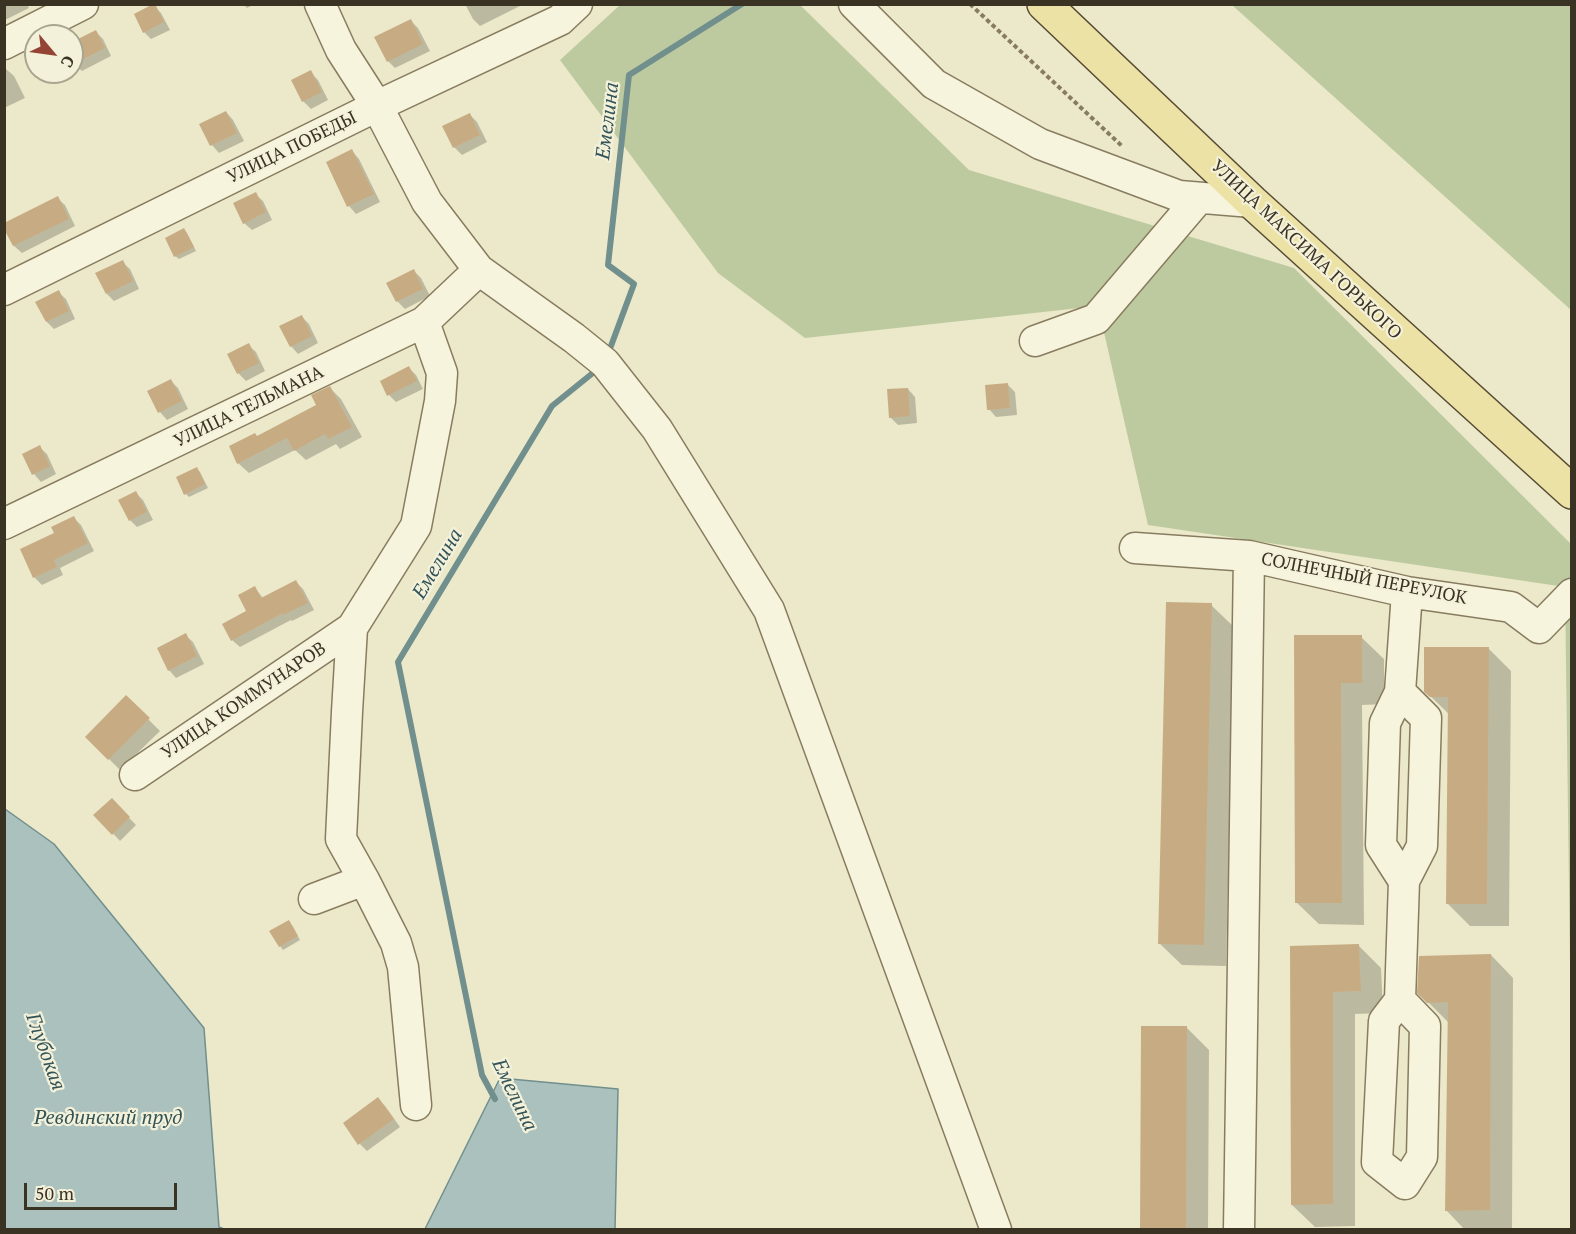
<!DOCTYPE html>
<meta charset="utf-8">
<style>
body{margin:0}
#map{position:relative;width:1576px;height:1234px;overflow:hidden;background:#ece8ca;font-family:"PT Serif",serif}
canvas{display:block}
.frame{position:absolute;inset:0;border:6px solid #3a3222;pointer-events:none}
.north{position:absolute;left:24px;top:24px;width:60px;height:60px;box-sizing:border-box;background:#f4f1da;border:2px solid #aaa590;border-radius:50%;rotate:119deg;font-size:16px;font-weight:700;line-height:24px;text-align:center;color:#3a3222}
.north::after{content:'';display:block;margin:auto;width:21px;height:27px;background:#934434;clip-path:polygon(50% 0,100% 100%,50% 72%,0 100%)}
.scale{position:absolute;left:24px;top:1183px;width:153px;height:27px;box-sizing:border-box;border:3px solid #3a3222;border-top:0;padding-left:8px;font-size:18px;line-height:21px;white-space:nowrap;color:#3a3222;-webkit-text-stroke:4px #f4f1da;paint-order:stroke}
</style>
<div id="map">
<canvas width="1576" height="1234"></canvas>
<div class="frame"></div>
<div class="north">С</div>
<div class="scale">50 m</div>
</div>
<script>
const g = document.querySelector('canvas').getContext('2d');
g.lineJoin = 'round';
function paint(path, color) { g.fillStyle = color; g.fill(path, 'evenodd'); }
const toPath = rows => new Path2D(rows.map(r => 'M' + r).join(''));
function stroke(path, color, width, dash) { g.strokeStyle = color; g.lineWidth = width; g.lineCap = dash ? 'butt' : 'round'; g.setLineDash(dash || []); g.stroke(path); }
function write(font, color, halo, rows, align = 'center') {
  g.font = font + ' "PT Serif",serif'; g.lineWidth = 4.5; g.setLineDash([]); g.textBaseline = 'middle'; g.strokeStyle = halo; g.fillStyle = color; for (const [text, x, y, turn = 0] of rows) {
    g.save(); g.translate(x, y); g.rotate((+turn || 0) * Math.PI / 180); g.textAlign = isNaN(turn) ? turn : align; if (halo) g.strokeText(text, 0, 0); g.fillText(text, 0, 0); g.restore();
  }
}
const green = toPath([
 [620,5,800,5,969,170,1294,268,1571,544,1571,1039,1565,587,1148,525,1098,306,805,338,718,273,560,60],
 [1232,5,1571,5,1571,310]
]);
const water = toPath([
 [5,809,54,844,204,1028,219,1227,224,1229,5,1229,5,809],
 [500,1078,618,1089,615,1229,425,1229,500,1078]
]);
const shadow = toPath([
 [4,4,27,4,29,8,5,20],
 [243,4,255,4,247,8],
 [465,4,524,4,480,26,473,19],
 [154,6,161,13,170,30,151,39,144,32],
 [411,21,418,28,430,51,395,68,388,61],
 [96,32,103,39,111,56,82,71,74,64,72,59,72,44],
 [6,69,14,76,25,98,4,108,4,70],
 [310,72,318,80,328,100,311,109,303,101],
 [226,112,233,120,244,141,219,153,212,145,201,125],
 [469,114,477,122,487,142,462,155,454,147],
 [352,151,359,159,380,202,356,214,349,206],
 [255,194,263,201,272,220,252,230,244,223],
 [57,198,65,205,75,226,22,253,14,246,4,226],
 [184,230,187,233,196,251,179,259,175,256],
 [122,262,130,269,139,289,114,301,107,294],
 [414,271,421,278,430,296,405,309,397,301],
 [58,292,66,299,75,319,54,329,47,322,37,302],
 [302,317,309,324,318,343,298,354,291,346],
 [248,345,256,352,265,371,246,381,238,373],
 [409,368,416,375,423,389,396,402,389,395],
 [171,381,178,388,188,409,167,420,160,412],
 [1008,385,1015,392,1017,415,996,417,989,409],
 [330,388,341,399,362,437,340,449,336,444,306,460,295,450,249,473,238,463,258,438,318,406],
 [908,389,915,397,917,423,898,425,890,417],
 [39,447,47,454,56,474,41,482,34,474,24,455],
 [197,469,200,472,208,488,189,497,186,494],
 [136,493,143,500,153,520,137,527,130,520],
 [74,518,81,525,94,551,60,568,63,575,42,585,34,577,56,534],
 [296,582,303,589,314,610,292,621,291,620,240,647,232,640,248,612,255,588,263,598],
 [1211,605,1234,627,1226,966,1182,965,1159,943],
 [185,635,193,642,204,664,176,678,169,670],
 [1295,637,1361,637,1384,659,1384,704,1362,705,1364,925,1319,924,1296,902],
 [1488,648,1511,671,1509,926,1470,926,1448,904,1450,715,1425,691],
 [126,697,160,731,120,770,87,737],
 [112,800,136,825,120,841,96,815],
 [292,925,300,940,283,950,280,946],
 [1359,946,1381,968,1383,1013,1355,1014,1355,1226,1315,1227,1292,1205,1291,948],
 [1491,955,1513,978,1512,1230,1465,1230,1447,1211,1449,1023,1419,993],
 [1186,1027,1209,1050,1208,1230,1142,1230],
 [378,1099,385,1106,400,1127,367,1151,360,1144]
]);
const stream = toPath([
 [608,354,634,284,608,265,629,75,742,4],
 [495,1099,482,1075,398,662,552,406,599,368]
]);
const building = toPath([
 [153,4,155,4,164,22,143,33,134,14],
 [411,19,423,44,387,62,374,37],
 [96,30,105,48,72,65,72,42],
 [311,70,322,92,302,102,291,80],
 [226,111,237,133,210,146,199,124],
 [470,113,480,135,453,148,442,126],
 [352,149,374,194,347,207,326,162],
 [256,192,266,212,243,224,233,203],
 [58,196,69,219,13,246,4,229,4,223],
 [184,228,194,247,174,257,165,238],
 [123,260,133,281,106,294,95,273],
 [414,269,423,289,396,302,386,283],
 [59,290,69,311,46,322,35,302],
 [302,315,312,336,290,347,279,326],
 [249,343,259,363,237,374,227,354],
 [409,366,417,381,387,396,380,381],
 [171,379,182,401,158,413,147,391],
 [1008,383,1010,408,987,410,985,385],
 [330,386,352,427,328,439,325,434,294,451,287,438,237,464,229,446,255,433,257,436,316,405,311,395],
 [908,388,910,416,889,418,887,389],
 [40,445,50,466,32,475,22,454],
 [197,467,205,484,184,495,176,477],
 [136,491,147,512,129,521,118,500],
 [74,516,88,543,54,560,57,567,33,578,20,549,54,533,51,527],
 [296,580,308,603,283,615,283,613,231,641,222,624,246,611,238,595,255,586,261,598],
 [1166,602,1212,603,1204,945,1158,944],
 [186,633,197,656,168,671,157,648],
 [1294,635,1362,635,1362,683,1341,683,1342,903,1295,903],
 [1424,647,1489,647,1487,904,1446,904,1448,697,1430,697,1424,692],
 [126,695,150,718,108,760,85,737],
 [112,798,130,817,112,835,93,815],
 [289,920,298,936,279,947,269,931],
 [1359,944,1361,991,1333,992,1333,1204,1291,1205,1290,946],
 [1491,954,1490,1210,1445,1211,1448,1002,1427,1003,1417,993,1419,956],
 [1141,1026,1187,1026,1186,1230,1140,1230],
 [378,1097,394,1119,358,1145,343,1123]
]);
const path = toPath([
 [970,4,1123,147]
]);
const minor = toPath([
 [320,4,341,50,377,106,427,202,479,270,574,338,605,363,657,429,769,610,996,1230],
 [854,4,934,84,1040,144,1179,196,1252,202],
 [4,44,83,4],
 [4,290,377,106,560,20,577,4],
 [1035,341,1096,319,1199,198],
 [4,524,424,322,479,270],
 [1135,548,1249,556,1407,592,1511,607,1539,628,1572,594],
 [1400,692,1426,718,1422,846,1404,881],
 [135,775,352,628],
 [314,899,364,880],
 [1400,1000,1425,1026,1422,1157,1405,1184,1377,1162,1384,1021,1400,1000,1404,881,1381,845,1385,723,1400,692,1407,592],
 [416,1105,403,967,396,943,364,880,341,839,347,712,352,628,416,526,440,401,442,373,424,322],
 [1239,1230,1249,556]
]);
const major = toPath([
 [1044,4,1252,202,1572,492]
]);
const streetNames = [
 ["УЛИЦА ПОБЕДЫ",292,148,-26],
 ["УЛИЦА МАКСИМА ГОРЬКОГО",1306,250,43],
 ["УЛИЦА ТЕЛЬМАНА",249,407,-26],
 ["СОЛНЕЧНЫЙ ПЕРЕУЛОК",1364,579,11],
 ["УЛИЦА КОММУНАРОВ",244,701,-34]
];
const waterNames = [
 ["Емелина",608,121,-83],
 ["Емелина",438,564,-59],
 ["Глубокая",45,1052,70],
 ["Емелина",514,1095,64],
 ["Ревдинский пруд",108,1118]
];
paint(green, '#bdca9f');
paint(water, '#abc1be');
stroke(water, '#718f8d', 1.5);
paint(shadow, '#0003');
stroke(stream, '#718f8d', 6);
paint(building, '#c7ac83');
stroke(minor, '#887c60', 33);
stroke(major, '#564a33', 36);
stroke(path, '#887c60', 4, [4.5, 3]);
stroke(minor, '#f7f4dd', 30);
stroke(major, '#ece2a6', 33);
write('18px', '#3a3222', '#f4f1da', streetNames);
write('italic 20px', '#325458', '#f4f1da', waterNames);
</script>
